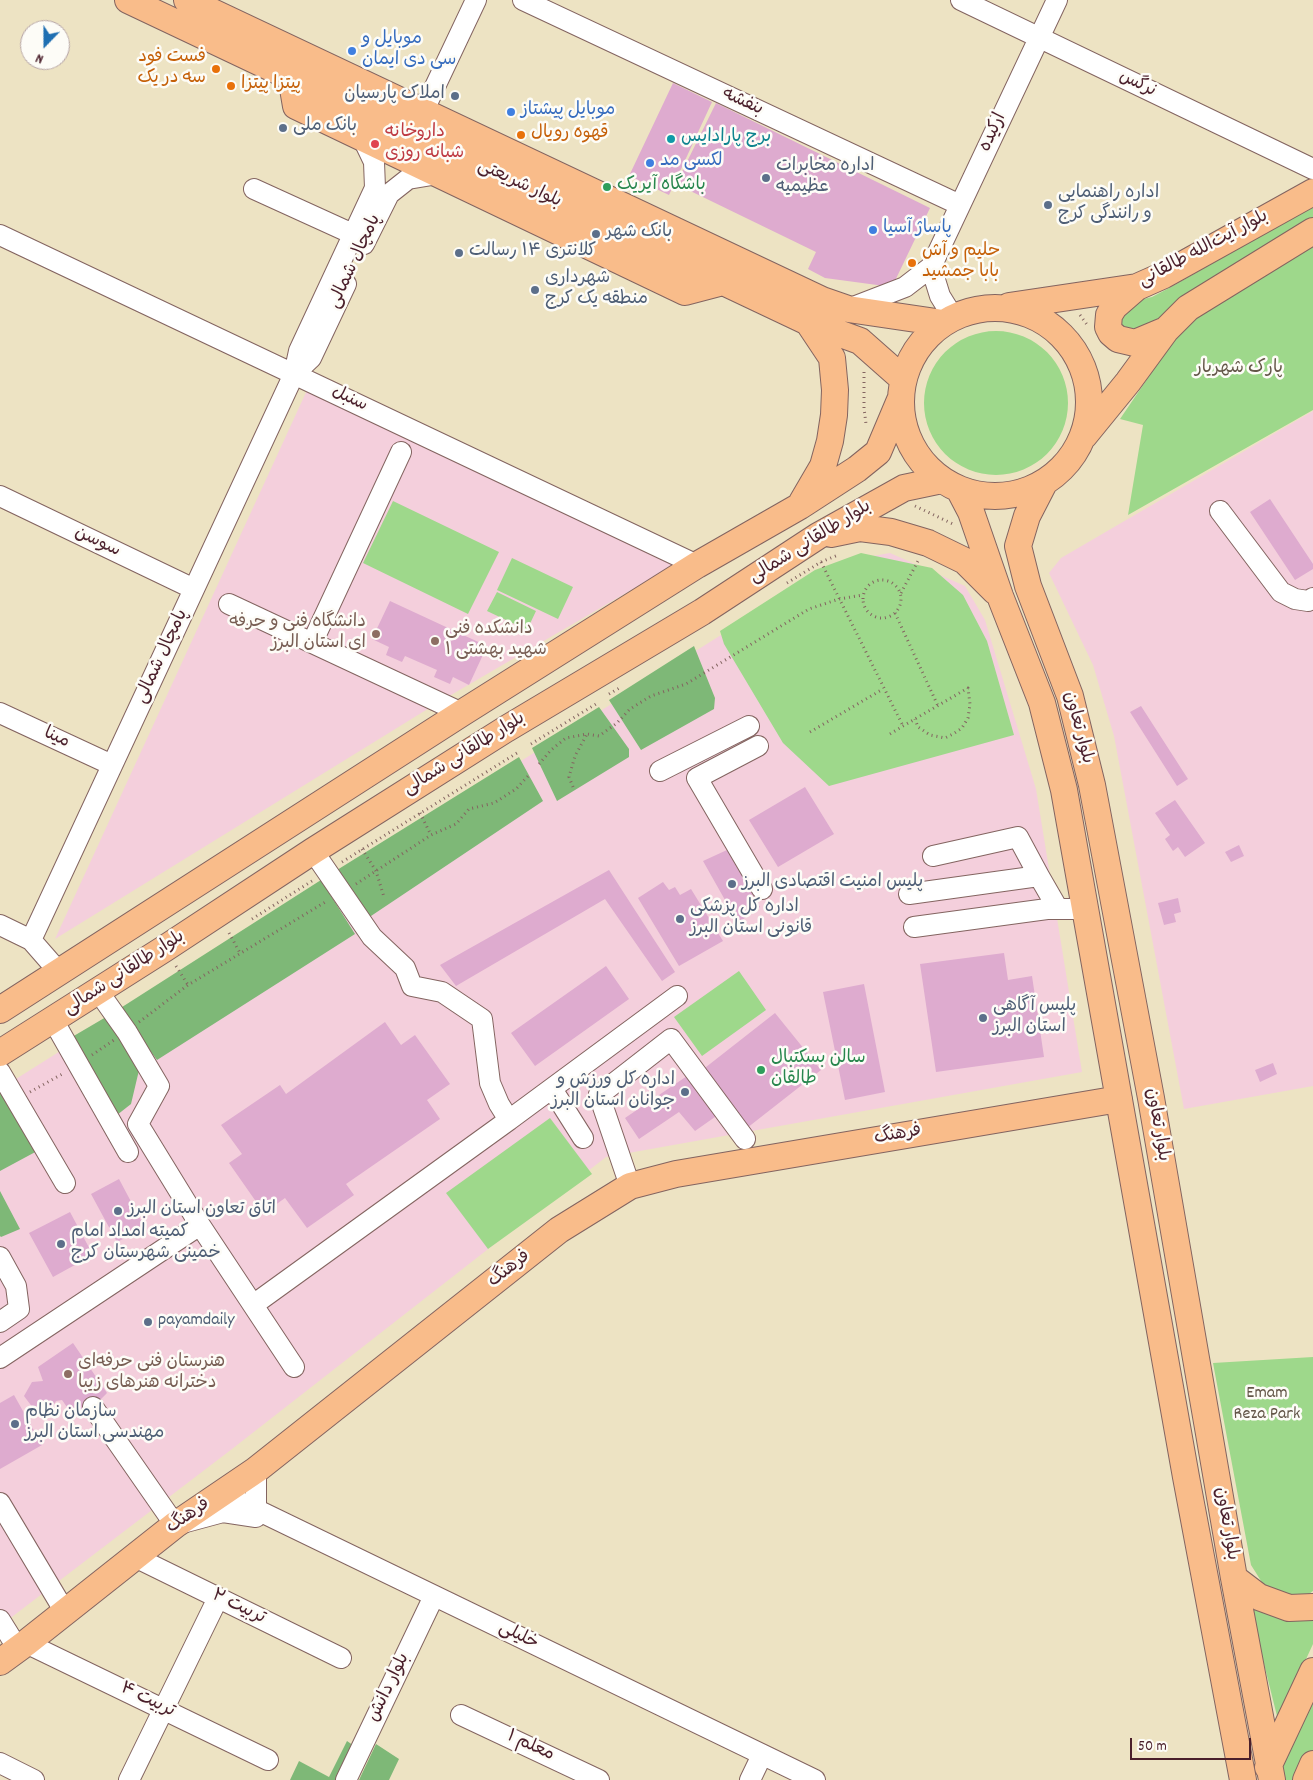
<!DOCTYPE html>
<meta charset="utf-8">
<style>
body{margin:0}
#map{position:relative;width:1313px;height:1780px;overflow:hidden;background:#ede3c3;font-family:Dekko,sans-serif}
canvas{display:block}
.north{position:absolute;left:20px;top:20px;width:50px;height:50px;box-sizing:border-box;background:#fdfcf7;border:1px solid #b5a4a5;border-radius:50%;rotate:202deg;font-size:14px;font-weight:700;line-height:20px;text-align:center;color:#4a1f2b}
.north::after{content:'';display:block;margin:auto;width:18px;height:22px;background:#1f6fb2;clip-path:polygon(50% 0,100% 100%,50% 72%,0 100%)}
.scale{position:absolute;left:1130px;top:1738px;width:121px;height:22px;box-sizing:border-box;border:2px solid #4a1f2b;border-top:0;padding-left:6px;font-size:15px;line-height:18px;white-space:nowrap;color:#4a1f2b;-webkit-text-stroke:4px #fdfcf7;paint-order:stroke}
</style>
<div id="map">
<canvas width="1313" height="1780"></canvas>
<div class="north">N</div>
<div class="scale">50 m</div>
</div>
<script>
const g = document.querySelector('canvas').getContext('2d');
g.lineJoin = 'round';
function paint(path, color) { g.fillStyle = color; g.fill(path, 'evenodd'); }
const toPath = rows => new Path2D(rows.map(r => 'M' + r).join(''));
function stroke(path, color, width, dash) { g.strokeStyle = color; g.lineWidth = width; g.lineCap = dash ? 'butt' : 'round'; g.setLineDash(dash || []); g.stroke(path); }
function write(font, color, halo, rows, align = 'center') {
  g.font = font + ' Dekko,"Playpen Sans Arabic",sans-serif'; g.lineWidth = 5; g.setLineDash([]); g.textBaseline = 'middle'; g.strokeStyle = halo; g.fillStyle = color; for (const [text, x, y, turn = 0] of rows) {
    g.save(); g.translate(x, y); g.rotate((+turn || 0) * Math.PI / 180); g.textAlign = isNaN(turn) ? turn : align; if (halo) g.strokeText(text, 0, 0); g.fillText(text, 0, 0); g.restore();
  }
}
const built = toPath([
 [308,388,674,565,439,702,55,939],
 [1313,411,1313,1086,1184,1109,1114,736,1093,665,1049,573,1061,558],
 [890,553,965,586,985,620,1036,789,1082,1072,606,1157,232,1449,0,1626,0,1089,837,562]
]);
const green = toPath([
 [1313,206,1313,224,1135,336,1118,324,1131,302,1152,297,1171,287],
 [1313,240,1313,410,1128,515,1143,425,1120,419,1188,319],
 '924 403a72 72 0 1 1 144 0a72 72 0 1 1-144 0Z',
 [393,501,499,552,468,614,363,563],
 [861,553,932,568,963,595,987,641,1014,735,829,786,783,743,724,644,720,631,815,570],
 [512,558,573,587,558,619,497,590],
 [497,592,536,611,527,630,487,611],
 [739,971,766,1010,702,1056,674,1017],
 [550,1118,592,1174,488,1249,446,1193],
 [1313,1357,1313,1591,1309,1594,1288,1594,1263,1584,1251,1565,1213,1363],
 [1249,1604,1313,1617,1313,1644,1278,1720],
 [1313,1688,1313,1750,1302,1780,1278,1780,1276,1764]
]);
const forest = toPath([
 [694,646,715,698,714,709,641,750,609,700],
 [599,707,629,749,629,757,557,801,532,748],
 [519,757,543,801,368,918,337,870],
 [321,880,355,934,157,1060,119,1009],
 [106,1017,140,1066,131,1104,117,1115,72,1037],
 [0,1084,39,1150,0,1171],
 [0,1191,20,1229,1,1237,0,1236],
 [347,1741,357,1748,342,1780,290,1780,299,1761,329,1777],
 [376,1744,399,1759,389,1780,359,1780]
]);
const building = toPath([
 [673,83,712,102,669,195,629,176],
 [716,103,930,208,892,287,825,278,808,269,816,252,676,184],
 [1270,499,1313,564,1313,569,1295,580,1250,512],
 [390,601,487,646,469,685,453,677,450,684,434,677,437,670,405,656,402,662,386,655,389,647,372,639],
 [1141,706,1188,779,1177,786,1130,712],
 [805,787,834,834,778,867,749,820],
 [1175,800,1205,843,1185,857,1178,847,1173,851,1165,839,1170,835,1155,813],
 [1239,845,1244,856,1231,862,1225,852],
 [727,850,760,907,738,923,703,861],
 [609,870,675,972,662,981,605,899,456,986,440,965],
 [663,882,669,890,675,887,680,895,691,889,723,941,679,966,638,898],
 [1178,898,1181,912,1174,914,1176,922,1164,925,1158,903],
 [1004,953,1008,980,1032,976,1044,1057,936,1072,920,964],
 [606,966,629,999,535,1066,511,1033],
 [864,984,885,1092,845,1100,823,992],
 [775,1013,821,1070,747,1128,701,1071],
 [385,1022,401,1045,415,1035,450,1084,427,1100,440,1119,346,1184,354,1195,307,1228,285,1198,264,1213,229,1163,242,1154,221,1125,280,1085,286,1094],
 [1273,1063,1277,1074,1260,1082,1255,1070],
 [693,1072,722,1112,695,1131,679,1112,639,1139,625,1118],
 [119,1179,145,1228,117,1242,91,1194],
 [70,1212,93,1255,53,1277,29,1233],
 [73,1343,107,1393,93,1407,74,1417,62,1400,56,1401,49,1412,36,1412,24,1396,32,1382,43,1381,38,1367],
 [14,1395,42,1445,0,1469,0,1403]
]);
const path = toPath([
 [1080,315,1088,326],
 [864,372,864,408,866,424],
 [915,506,953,524],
 [821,562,903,726],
 '863 599a19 19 0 1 1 38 0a19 19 0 1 1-38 0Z',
 [787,583,821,562,838,555],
 [901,593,918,561],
 [895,613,938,706],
 [609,694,621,687],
 [810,732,883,689],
 [890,734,903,726,968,688,970,704,968,718,962,728,953,734,945,738,930,735,918,727,915,719],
 [531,744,596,704],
 [539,764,551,750,566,738,587,734,599,736,617,723,630,709,651,696,686,684,809,609,839,599,863,595],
 [573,787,569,777,575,756,587,734],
 [420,813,431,835],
 [362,849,376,871,384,897],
 [342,862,517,753],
 [356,884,431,835,456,824,469,809,494,803,516,789,529,775],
 [252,919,312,881],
 [229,933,240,953],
 [176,966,188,985],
 [139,1022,188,985,327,901],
 [92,1055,114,1040],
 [30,1092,64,1073]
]);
const minor = toPath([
 [523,0,960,205],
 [961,0,1313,169],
 [423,112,476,0],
 [254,189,366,240],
 [0,235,697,565],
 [364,244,389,194,408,179,438,174],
 [931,267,940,296,953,317],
 [848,309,905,287,931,267,1057,0],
 [294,374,311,358,346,284],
 [0,496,194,589],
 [1220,511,1281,592,1295,599,1308,601,1313,598],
 [229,604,462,713],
 [312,643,401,452],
 [0,713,112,765],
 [758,746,697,778,762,889],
 [660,771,749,726],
 [313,851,372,937,405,968,412,986,442,992,482,1019,490,1083,499,1104,509,1120,677,996],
 [933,856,1018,837,1039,876],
 [909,894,1039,876,1058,909],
 [0,925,31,940,59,972],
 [914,927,1047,909,1085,909],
 [31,940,294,374,299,351,375,188,374,162,362,137],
 [98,991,127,1032,159,1086,138,1124,200,1225,294,1367],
 [53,1020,128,1152],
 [0,1072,65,1183],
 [552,1089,583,1138],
 [630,1186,599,1095,671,1039,745,1139],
 [0,1257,16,1286,19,1309,0,1322],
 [253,1305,509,1120],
 [0,1358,200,1225],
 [93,1407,175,1525,223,1512,256,1517],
 [222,1493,815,1780],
 [0,1503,65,1612],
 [256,1510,256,1470],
 [135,1557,341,1658],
 [0,1620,18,1649],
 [26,1643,268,1760],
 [461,1715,599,1780],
 [0,1763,34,1780],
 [129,1780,218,1598],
 [346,1780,434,1596],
 [750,1780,762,1755]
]);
const major = toPath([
 [128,0,808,322,860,341,903,379],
 [187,0,822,300,848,309,943,323],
 [291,77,296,106,685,292,723,282],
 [1137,287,1114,307,1109,315,1108,327,1111,333,1118,339,1135,343,1166,330],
 [1009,306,1137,287,1164,275,1313,192],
 '901 402a94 94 0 1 1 188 0a94 94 0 1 1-188 0Z',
 [1084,436,1128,382,1166,330,1188,308,1313,231],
 [1044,483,1027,516,1018,546,1028,586,1070,696,1092,785,1151,1098,1234,1578,1272,1780],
 [959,489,971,512,1000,596,1042,703,1064,790,1186,1477,1243,1780],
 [802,502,823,466,830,441,834,415,835,390,832,358,808,322],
 [831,534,860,528,891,532,928,543,965,561,995,591],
 [0,1010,462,713,697,565,800,506,857,469,878,452,900,400],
 [0,1053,164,949,313,851,506,729,702,612,818,536,904,488,942,480],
 [1234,1578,1259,1597,1289,1608,1313,1607],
 [0,1662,26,1643,175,1525,256,1470,559,1230,630,1186,676,1174,1119,1099],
 [1268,1767,1313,1671],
 [1306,1780,1313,1764]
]);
const markers = [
 [352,51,5,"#3f7fe0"],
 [216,69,5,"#e8710a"],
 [231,86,5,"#e8710a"],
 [455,96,5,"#5c6f8a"],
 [511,112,5,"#3f7fe0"],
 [283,128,5,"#5c6f8a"],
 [521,135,5,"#e8710a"],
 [671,139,5,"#0f9aa8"],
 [375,144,5,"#e0444e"],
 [650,163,5,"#3f7fe0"],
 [766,178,5,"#5c6f8a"],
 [607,187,5,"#2e9e5b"],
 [1048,205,5,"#5c6f8a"],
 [873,230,5,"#3f7fe0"],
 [596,234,5,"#5c6f8a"],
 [459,253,5,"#5c6f8a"],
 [912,263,5,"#e8710a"],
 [535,290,5,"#5c6f8a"],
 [376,634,5,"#8d6e63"],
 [435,641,5,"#8d6e63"],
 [732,884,5,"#5c6f8a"],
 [680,919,5,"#5c6f8a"],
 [983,1018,5,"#5c6f8a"],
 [761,1070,5,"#2e9e5b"],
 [685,1092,5,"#5c6f8a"],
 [118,1211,5,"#5c6f8a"],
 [61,1244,5,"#5c6f8a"],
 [148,1322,5,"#5c6f8a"],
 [68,1374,5,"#8d6e63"],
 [15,1424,5,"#5c6f8a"]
];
const shopNames = [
 ["موبایل و",362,41],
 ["سی دی ایمان",362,62],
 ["موبایل پیشتاز",521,112],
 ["لکسی مد",660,163],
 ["پاساژ آسیا",883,230]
];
const foodNames = [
 ["فست فود",206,59,"right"],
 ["سه در یک",206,80,"right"],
 ["پیتزا پیتزا",241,86],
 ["قهوه رویال",531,135],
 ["حلیم و آش",922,253],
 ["بابا جمشید",922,274]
];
const streetNames = [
 ["نرگس",1137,85,26],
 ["بنفشه",742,103,25],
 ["ارکیده",994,133,-65],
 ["بلوار شریعتی",519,185,25],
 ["بلوار آیت‌الله طالقانی",1204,250,-28],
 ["پامچال شمالی",356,262,-65],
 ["سنبل",349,400,25],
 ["سوسن",97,543,25],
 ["بلوار طالقانی شمالی",811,543,-32],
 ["پامچال شمالی",163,657,-65],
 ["بلوار تعاون",1077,728,75],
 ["مینا",56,739,25],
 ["بلوار طالقانی شمالی",465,755,-32],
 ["بلوار طالقانی شمالی",125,974,-33],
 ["بلوار تعاون",1156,1125,80],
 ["فرهنگ",898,1136,-10],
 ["فرهنگ",510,1270,-38],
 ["فرهنگ",189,1517,-35],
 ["بلوار تعاون",1225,1524,80],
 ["تربیت ۲",238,1608,26],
 ["خلیلی",518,1637,26],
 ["بلوار دانش",390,1688,-64],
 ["تربیت ۴",147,1701,26],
 ["معلم ۱",530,1747,25]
];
const serviceNames = [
 ["املاک پارسیان",445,96,"right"],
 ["بانک ملی",293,128],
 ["اداره مخابرات",776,168],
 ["عظیمیه",776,189],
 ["اداره راهنمایی",1058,195],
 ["و رانندگی کرج",1058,216],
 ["بانک شهر",606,234],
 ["کلانتری ۱۴ رسالت",469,253],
 ["شهرداری",545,280],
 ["منطقه یک کرج",545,301],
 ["پلیس امنیت اقتصادی البرز",742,884],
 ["اداره کل پزشکی",690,909],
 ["قانونی استان البرز",690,930],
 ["پلیس آگاهی",993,1008],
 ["استان البرز",993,1029],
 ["اداره کل ورزش و",675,1082,"right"],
 ["جوانان استان البرز",675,1103,"right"],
 ["اتاق تعاون استان البرز",128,1211],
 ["کمیته امداد امام",71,1234],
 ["خمینی شهرستان کرج",71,1255],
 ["payamdaily",158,1322],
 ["سازمان نظام",25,1414],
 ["مهندسی استان البرز",25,1435]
];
const healthNames = [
 ["داروخانه",385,134],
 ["شبانه روزی",385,155]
];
const cultureNames = [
 ["برج پارادایس",681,139]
];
const leisureNames = [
 ["باشگاه آیریک",617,187],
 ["سالن بسکتبال",771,1060],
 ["طالقان",771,1081]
];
const parkNames = [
 ["پارک شهریار",1239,370],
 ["Emam",1267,1395],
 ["Reza Park",1267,1416]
];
const educationNames = [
 ["دانشگاه فنی و حرفه",366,624,"right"],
 ["ای استان البرز",366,645,"right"],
 ["دانشکده فنی",445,631],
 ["شهید بهشتی ۱",445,652],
 ["هنرستان فنی حرفه‌ای",78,1364],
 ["دخترانه هنرهای زیبا",78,1385]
];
paint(built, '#f4cfdc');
paint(green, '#9ed88b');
paint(forest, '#7eb877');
paint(building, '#deabcf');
stroke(minor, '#836460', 22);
stroke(major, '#836460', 28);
stroke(path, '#836460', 3, [1, 4]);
stroke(minor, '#fff', 20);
stroke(major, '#f9bc8a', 26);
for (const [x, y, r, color] of markers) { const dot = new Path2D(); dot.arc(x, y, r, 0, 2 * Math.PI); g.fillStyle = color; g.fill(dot); stroke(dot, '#fdfcf7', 2); }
write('18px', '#366cbe', '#fdfcf7', shopNames, 'left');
write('18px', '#c56008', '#fdfcf7', foodNames, 'left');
write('18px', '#4a1f2b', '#fdfcf7', streetNames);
write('18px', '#4e5e75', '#fdfcf7', serviceNames, 'left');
write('18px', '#be3a42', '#fdfcf7', healthNames, 'left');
write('18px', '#0d838f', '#fdfcf7', cultureNames, 'left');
write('18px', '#27864d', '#fdfcf7', leisureNames, 'left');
write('18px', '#635648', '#fdfcf7', parkNames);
write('18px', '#785e54', '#fdfcf7', educationNames, 'left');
</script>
